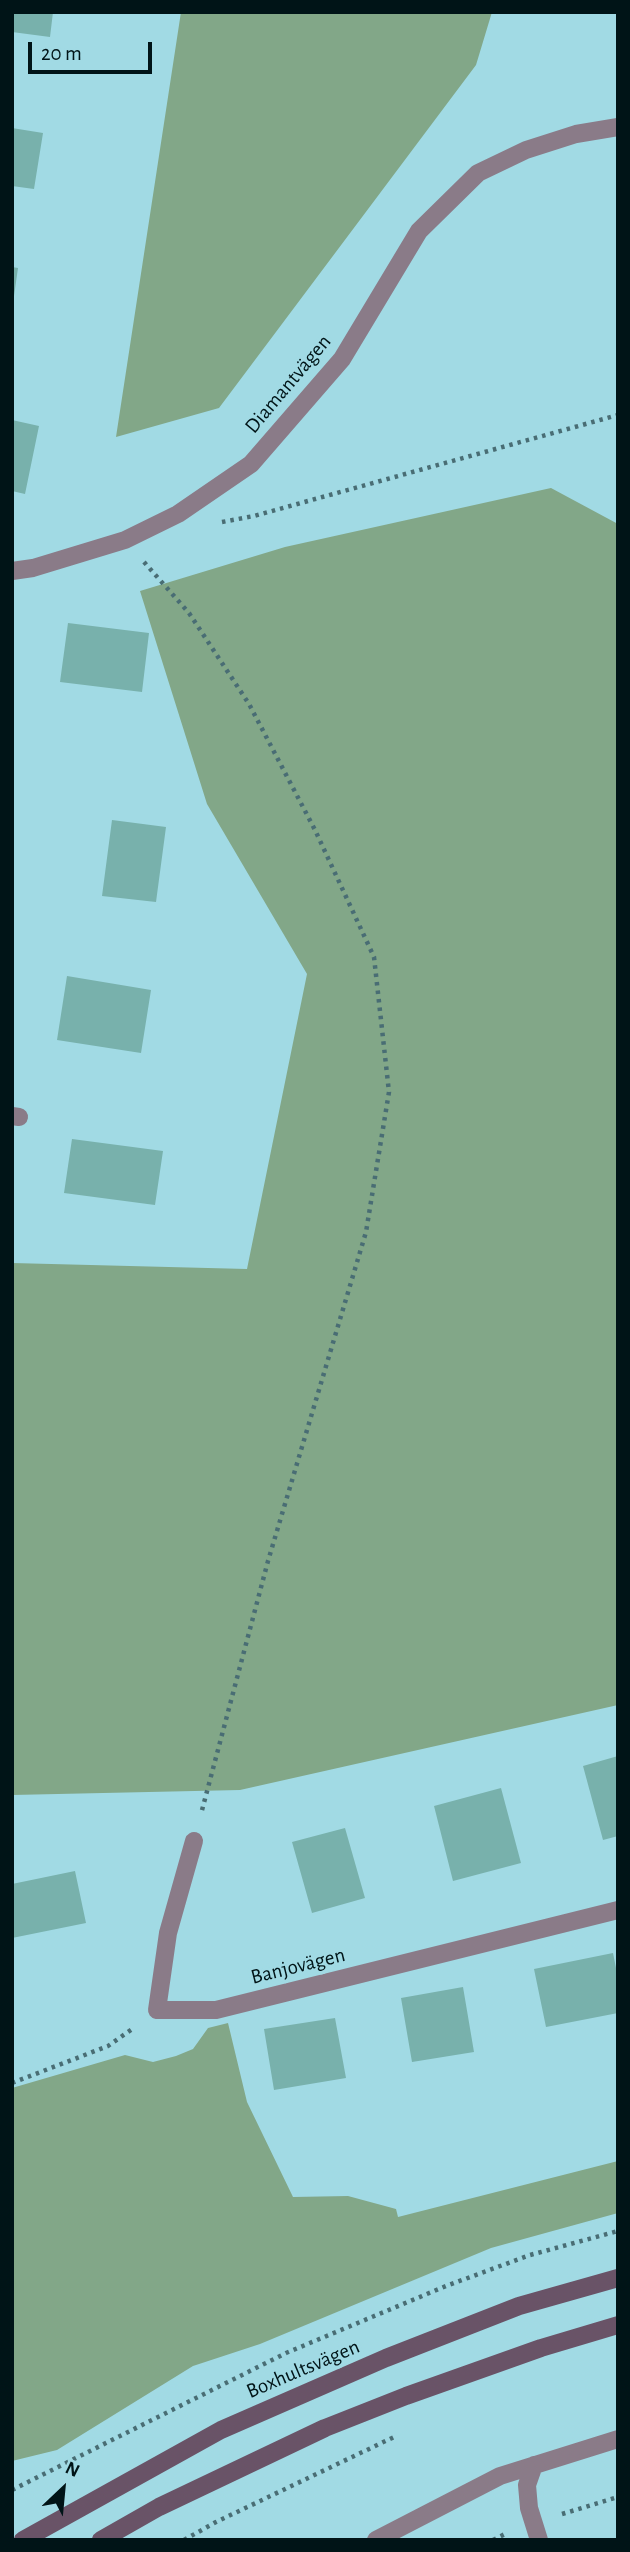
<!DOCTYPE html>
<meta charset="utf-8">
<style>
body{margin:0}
#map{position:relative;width:630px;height:2552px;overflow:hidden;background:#a1dae4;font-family:"Alegreya Sans",sans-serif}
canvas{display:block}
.frame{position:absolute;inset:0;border:14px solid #001417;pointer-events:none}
.north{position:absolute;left:28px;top:2454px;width:70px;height:70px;-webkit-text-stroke:5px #a1dae4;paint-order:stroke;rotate:26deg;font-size:19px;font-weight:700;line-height:28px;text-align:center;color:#001417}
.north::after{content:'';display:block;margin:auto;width:24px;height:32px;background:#001417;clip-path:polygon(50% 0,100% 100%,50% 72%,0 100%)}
.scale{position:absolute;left:28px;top:42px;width:124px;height:32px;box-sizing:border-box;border:4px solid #001417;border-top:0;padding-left:9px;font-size:21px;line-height:24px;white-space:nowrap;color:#001417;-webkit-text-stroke:5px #a1dae4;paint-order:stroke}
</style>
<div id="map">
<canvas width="630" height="2552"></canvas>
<div class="frame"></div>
<div class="north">N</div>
<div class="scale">20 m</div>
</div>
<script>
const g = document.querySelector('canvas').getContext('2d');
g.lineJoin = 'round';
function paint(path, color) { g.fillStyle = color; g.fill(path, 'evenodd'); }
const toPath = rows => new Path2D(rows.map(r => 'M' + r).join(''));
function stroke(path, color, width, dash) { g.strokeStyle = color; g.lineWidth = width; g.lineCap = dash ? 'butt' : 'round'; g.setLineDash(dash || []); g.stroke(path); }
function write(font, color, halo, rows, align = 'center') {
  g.font = font + ' "Alegreya Sans",sans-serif'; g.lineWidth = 7; g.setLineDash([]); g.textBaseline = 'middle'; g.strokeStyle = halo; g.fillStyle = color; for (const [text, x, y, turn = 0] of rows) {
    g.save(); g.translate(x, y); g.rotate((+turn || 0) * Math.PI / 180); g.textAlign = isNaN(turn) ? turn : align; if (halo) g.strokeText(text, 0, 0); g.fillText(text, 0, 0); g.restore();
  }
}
const green = toPath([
 [181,12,492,12,476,65,219,408,116,437],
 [551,488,618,524,618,1705,240,1790,12,1795,12,1263,247,1269,307,974,207,804,140,591,285,547],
 [228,2023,247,2102,293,2197,348,2196,396,2209,398,2217,618,2161,618,2213,491,2248,260,2344,193,2366,57,2450,12,2461,12,2088,125,2055,153,2062,176,2056,193,2049,208,2028]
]);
const building = toPath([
 [12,12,53,12,50,37,12,32],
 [12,128,43,133,34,189,12,186],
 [12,267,18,268,14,296,12,296],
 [12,420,39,426,25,494,12,491],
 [68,623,149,633,142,692,60,682],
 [112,820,166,827,156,902,102,896],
 [67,976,151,990,141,1053,57,1040],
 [72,1139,163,1151,155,1205,64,1193],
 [618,1756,618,1836,603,1840,583,1766],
 [501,1788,521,1863,453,1881,434,1806],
 [345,1828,365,1898,312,1913,292,1842],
 [75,1871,86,1923,12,1938,12,1884],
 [613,1953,618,1978,618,2013,546,2027,534,1969],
 [463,1987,474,2052,412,2062,401,1998],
 [335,2018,346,2078,274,2090,264,2029]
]);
const path = toPath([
 [222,522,254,516,618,415],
 [144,562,189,613,249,704,315,830,374,957,389,1092,366,1232,268,1561,201,1814],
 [12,2083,108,2046,135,2027],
 [12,2490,286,2353,446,2286,530,2255,618,2231],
 [562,2514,618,2497],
 [184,2540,216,2522,394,2437],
 [493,2540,505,2534]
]);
const lane = toPath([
 [534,2465,527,2485,529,2508,539,2540],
 [376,2540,500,2476,618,2439]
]);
const street = toPath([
 [12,571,33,568,125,540,178,514,251,464,342,359,419,231,478,173,526,150,576,134,618,127],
 [12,1116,19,1117],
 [194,1841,168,1933,157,2010,216,2010,618,1910]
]);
const secondary = toPath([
 [23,2540,221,2430,386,2358,519,2306,618,2278],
 [101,2540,159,2507,325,2428,406,2396,541,2348,618,2325]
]);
const streetNames = [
 ["Diamantvägen",288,384,-50],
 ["Banjovägen",298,1966,-14],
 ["Boxhultsvägen",303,2369,-23]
];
paint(green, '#82a788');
paint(building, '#78b1ac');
stroke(path, '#496d74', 4.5, [3.5, 5]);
stroke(lane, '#8a7b88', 18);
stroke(street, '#8a7b88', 18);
stroke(secondary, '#695367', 18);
write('21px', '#001417', '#a1dae4', streetNames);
</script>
